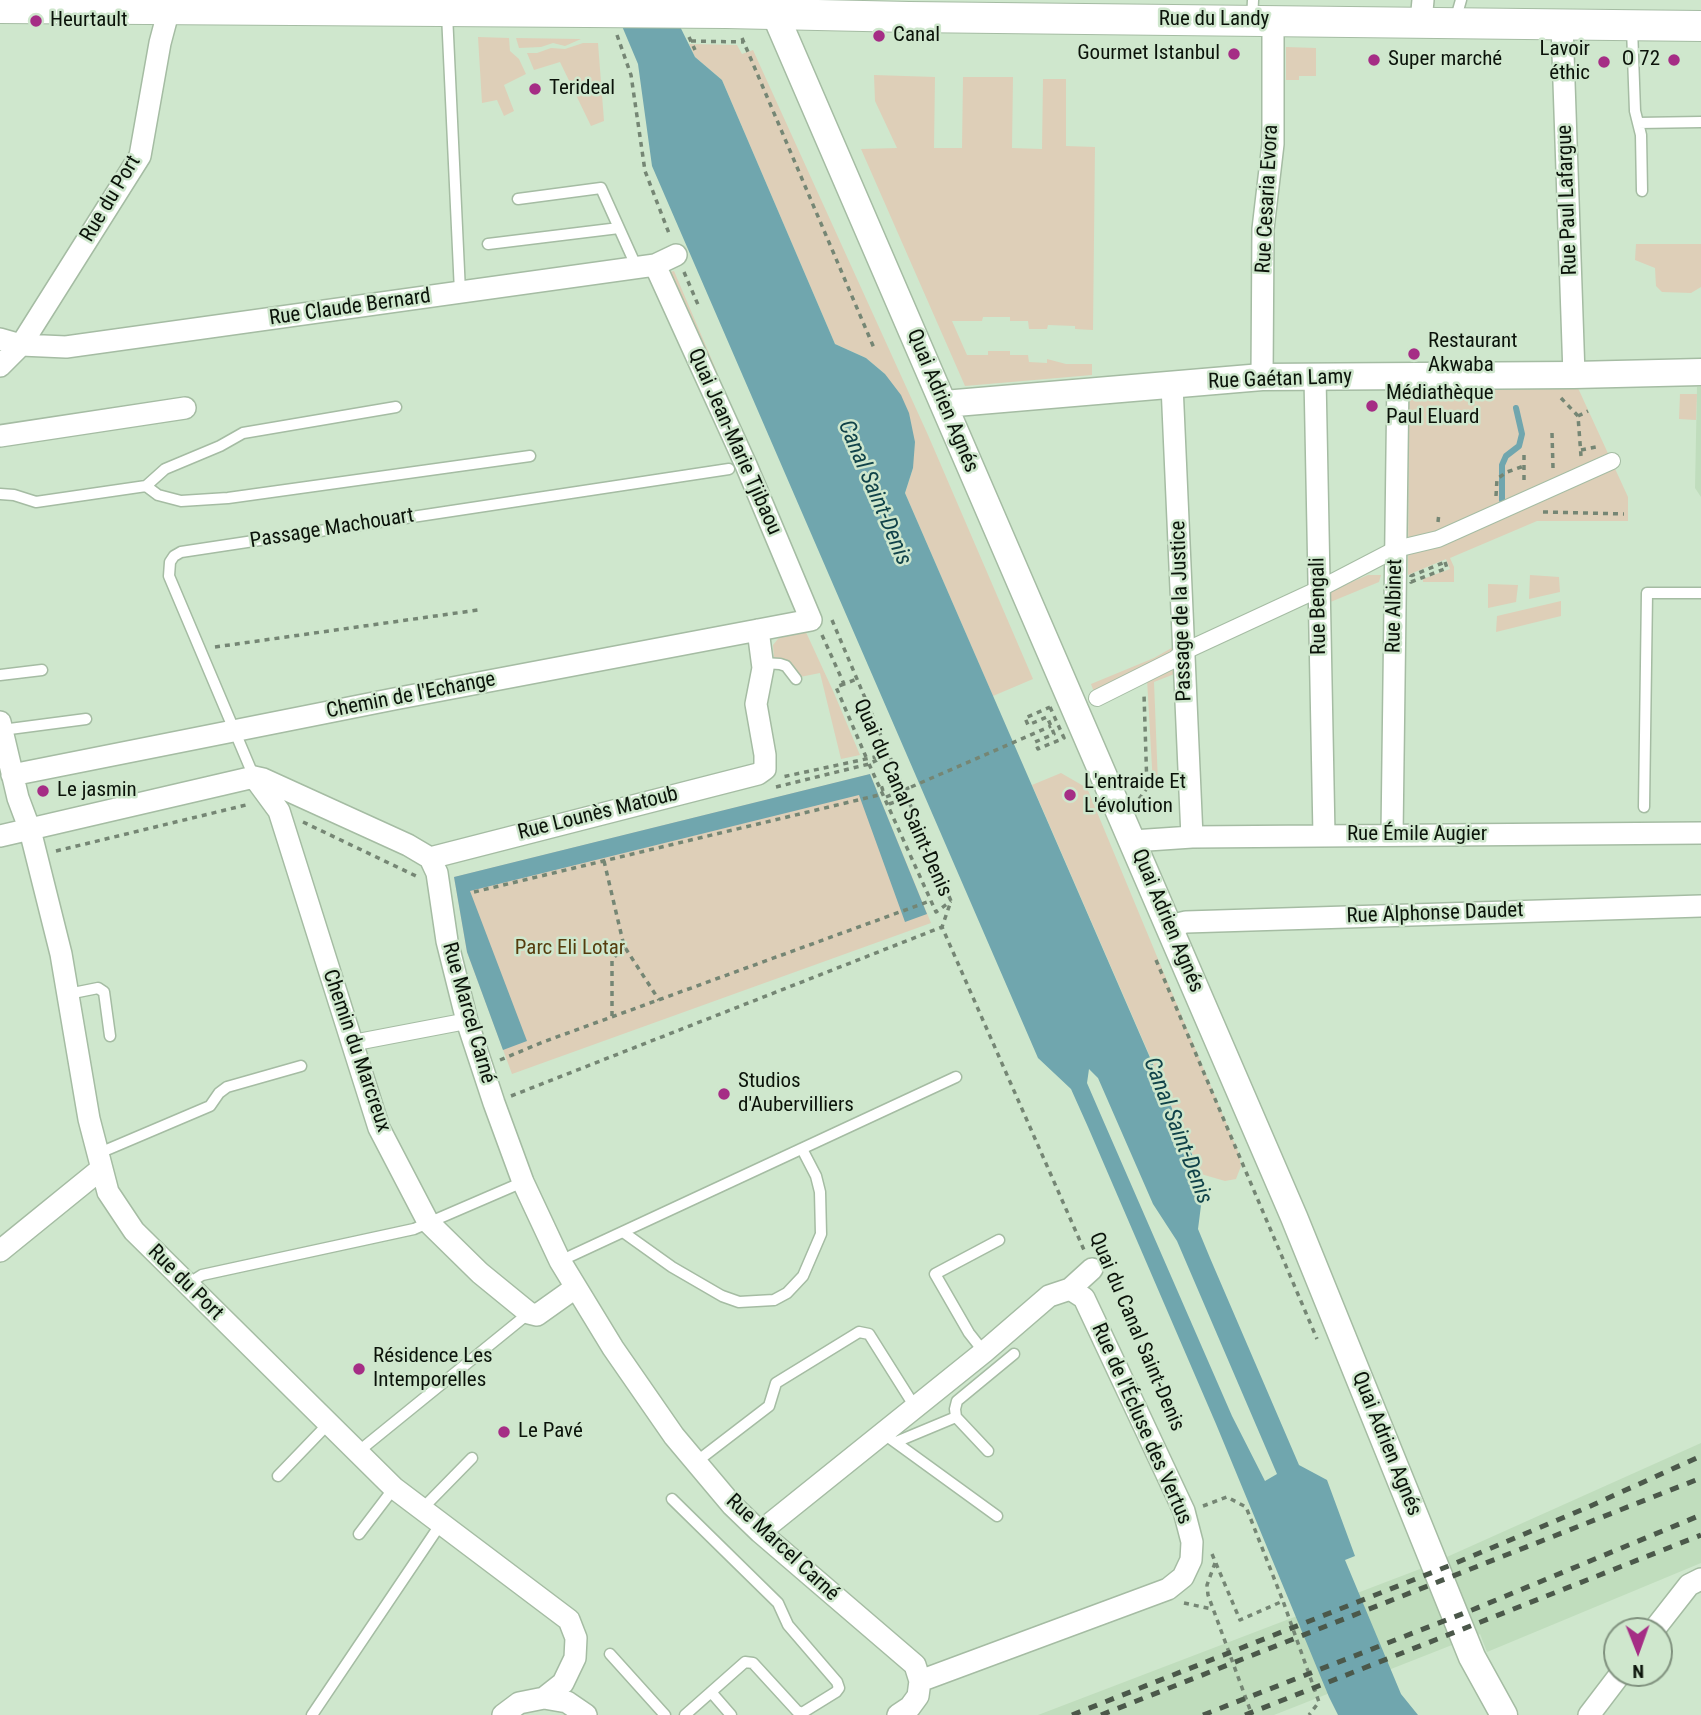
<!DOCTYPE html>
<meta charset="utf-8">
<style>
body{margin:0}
#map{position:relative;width:1701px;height:1715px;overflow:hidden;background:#cfe7cd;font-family:"Roboto Condensed",sans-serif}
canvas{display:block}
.north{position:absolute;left:1603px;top:1617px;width:70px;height:70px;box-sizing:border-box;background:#cfe7cd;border:2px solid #81927f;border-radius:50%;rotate:179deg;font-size:19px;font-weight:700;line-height:28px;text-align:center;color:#0b130a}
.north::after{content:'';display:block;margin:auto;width:24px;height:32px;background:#a52d85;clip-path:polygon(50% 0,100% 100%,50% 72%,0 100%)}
</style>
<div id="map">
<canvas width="1701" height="1715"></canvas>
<div class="north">N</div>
</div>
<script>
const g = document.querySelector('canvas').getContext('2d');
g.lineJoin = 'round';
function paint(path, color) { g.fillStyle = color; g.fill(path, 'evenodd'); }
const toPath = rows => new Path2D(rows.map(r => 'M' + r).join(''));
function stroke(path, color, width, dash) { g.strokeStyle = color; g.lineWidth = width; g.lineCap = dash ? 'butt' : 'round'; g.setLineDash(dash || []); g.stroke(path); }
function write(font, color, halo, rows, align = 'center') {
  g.font = font + ' "Roboto Condensed",sans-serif'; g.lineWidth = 5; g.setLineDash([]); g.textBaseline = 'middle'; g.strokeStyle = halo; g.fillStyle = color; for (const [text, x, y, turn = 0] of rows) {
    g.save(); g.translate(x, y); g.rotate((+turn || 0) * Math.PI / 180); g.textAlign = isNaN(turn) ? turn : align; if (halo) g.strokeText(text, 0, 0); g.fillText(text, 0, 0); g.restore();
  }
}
const built = toPath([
 [1697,387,1701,387,1701,497,1695,488],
 [1701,1443,1701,1563,1487,1652,1480,1634,1274,1715,1038,1715,1420,1569]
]);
const green = toPath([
 [478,37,509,38,510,51,519,59,526,74,504,85,514,111,504,116,497,100,482,103],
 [516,38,581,39,565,46,553,43,541,47,519,48],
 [583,43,598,43,604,121,591,126,560,62,534,70,527,53,537,53,551,48,565,49],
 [689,44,737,45,742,54,753,50,928,435,1033,679,993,696,905,493,913,468,885,374,866,358,835,344,722,80,695,57],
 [1286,47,1316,48,1316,76,1299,76,1299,80,1286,80],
 [874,75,935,77,934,148,962,148,963,77,1013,77,1012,148,1042,149,1043,79,1066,79,1066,146,1095,147,1093,330,1075,329,1075,326,1048,325,1047,329,1029,329,1028,321,1010,321,1010,317,983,317,982,321,952,321,967,355,988,355,988,351,1010,351,1010,355,1028,355,1029,362,1047,363,1047,359,1066,364,1092,364,1092,375,965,386,861,149,897,148,875,101],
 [1636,244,1701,244,1701,287,1691,293,1662,292,1656,286,1655,268,1635,260],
 [674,271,717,372,710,375,666,273],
 [1463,388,1578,388,1628,497,1628,521,1537,521,1450,558,1454,567,1454,582,1423,582,1423,579,1450,569,1446,559,1408,575,1409,393,1462,393],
 [1680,394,1697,394,1696,420,1679,419],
 [1368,575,1381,575,1379,582,1328,603,1328,592],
 [1530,575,1559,577,1560,592,1529,599],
 [1488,584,1518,585,1516,602,1488,608],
 [1561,601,1561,616,1496,632,1497,616],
 [805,630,834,693,860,755,841,759,820,673,800,677,789,662,774,658,773,645,782,634],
 [1175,646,1175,655,1094,692,1091,684,1154,658],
 [1176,667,1177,673,1154,682,1158,784,1153,785,1147,679],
 [1061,773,1087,788,1239,1154,1241,1166,1236,1179,1225,1181,1201,1174,1032,785],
 [870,774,931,923,512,1074,467,952,454,877]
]);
const water = toPath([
 [611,0,667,0,695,57,722,80,835,344,866,358,885,374,901,395,909,413,915,442,913,468,905,493,1204,1182,1198,1229,1210,1258,1299,1465,1327,1480,1355,1556,1345,1560,1401,1694,1418,1715,1338,1715,1329,1697,1216,1424,1088,1127,1071,1089,1038,1058,652,166,638,64],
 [1089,1069,1098,1078,1153,1204,1177,1241,1277,1474,1265,1481,1232,1416,1103,1120,1087,1083],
 [870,774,927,914,905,922,859,795,470,891,527,1041,503,1050,467,952,454,877]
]);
const stream = toPath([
 [1502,500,1502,465,1506,456,1519,446,1522,434,1516,408]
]);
const path = toPath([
 [617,35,631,75,645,171,670,236],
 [689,37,695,50],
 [742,38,874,348],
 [691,41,744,42],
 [684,272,699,307],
 [1561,398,1578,416],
 [1552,433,1553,468],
 [1581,450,1596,447],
 [1524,455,1524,481],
 [1581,456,1578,416,1588,411],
 [1496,496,1497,479,1507,472,1524,466],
 [1543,512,1624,514],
 [1438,522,1439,513],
 [1445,562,1447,568,1411,582,1411,576,1445,562],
 [832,620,951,901,942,927,1084,1250],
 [822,635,844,684,857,679],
 [215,647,478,610],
 [844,684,836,687,866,757],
 [1050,707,1064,738,1038,749,1035,742,1054,734,1051,726,1047,717,1028,725,1025,718,1050,707],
 [869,764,936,912,951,901],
 [776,787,869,764,889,754,782,777],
 [911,787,1051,726],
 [883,791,882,788,900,781],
 [1139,799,1147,788,1144,694],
 [889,804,907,798],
 [303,822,416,876],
 [56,851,250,804],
 [604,861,624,946,659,1000],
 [474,892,883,794],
 [1156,960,1317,1339],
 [612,1016,612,960,624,946],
 [500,1060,543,1042,930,901],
 [511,1096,942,927],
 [1203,1506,1227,1497,1246,1507,1283,1601],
 [1212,1554,1240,1620,1283,1601,1319,1702,1309,1715],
 [1215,1563,1207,1585,1208,1595,1252,1715],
 [1184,1603,1212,1609]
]);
const service = toPath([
 [447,14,460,292],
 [1252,20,1253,0],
 [1455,21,1461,0],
 [1632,28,1635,111,1641,135,1642,191],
 [1638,123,1701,122],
 [518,199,601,188,637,268],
 [488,244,619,228],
 [146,486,158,495,181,501,228,498,530,456],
 [0,494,14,495,36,502,146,486,165,469,220,446,243,433,396,407],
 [763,663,780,664,786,666,796,679],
 [0,675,42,670],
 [2,730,86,719],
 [254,777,169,576,170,562,174,556,181,552,729,469],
 [1644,807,1647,593,1701,593],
 [68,994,98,988,104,992,110,1036],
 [97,1154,210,1106,219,1093,227,1087,301,1066],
 [623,1232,672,1267,722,1296,739,1302,774,1300,787,1293,803,1276,821,1234,820,1192,816,1176,802,1149],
 [560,1261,956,1077],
 [186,1285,202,1275,414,1229,523,1182],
 [984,1352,969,1333,935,1274,999,1240],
 [956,1417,955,1409,957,1401,1014,1354],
 [884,1434,997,1516],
 [896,1442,956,1417,988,1451],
 [359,1451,529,1313],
 [696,1462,769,1406,776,1383,859,1332,869,1334,915,1407],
 [278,1476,329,1423],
 [672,1499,778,1603,788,1625,837,1682,839,1688,836,1692,802,1713,797,1711,753,1663,745,1662,685,1715],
 [423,1508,472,1458],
 [359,1534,394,1488],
 [610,1654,665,1715],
 [711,1692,731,1715],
 [312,1715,442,1522]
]);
const pedestrian = toPath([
 [1097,698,1175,659,1183,652,1319,589,1396,549,1438,539,1612,461],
 [352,1043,467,1021]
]);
const minor = toPath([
 [1421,22,1423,0],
 [1562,24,1574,375],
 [0,339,21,345,66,347,655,265,676,255],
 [0,366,21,345,140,156,160,43,169,9],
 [1262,377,1263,229,1273,144,1273,20],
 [1315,377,1324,835],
 [1172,385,1192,837],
 [0,436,185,408],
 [0,722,18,798,30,830,61,954,89,1119,108,1192,134,1231,394,1488,569,1620,576,1638,575,1658,563,1683,544,1698],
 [12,775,394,699,811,620,746,465,655,265],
 [254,777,279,811,379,1128,428,1222,480,1273,529,1313,537,1315,575,1288],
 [1392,835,1398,377],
 [0,836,254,777,263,779,408,845,430,858,437,873,447,941,467,1021,494,1103,523,1182,560,1261,613,1348,674,1436,732,1505,760,1532,915,1665,920,1681,918,1696,910,1707,898,1715],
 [1133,841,1192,837,1701,833],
 [430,858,758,774,765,769,765,755,756,704,763,668,758,630],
 [1169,926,1186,922,1701,906],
 [0,1251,101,1169],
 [760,1532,984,1352,1049,1296,1070,1289,1092,1269],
 [1653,1631,1689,1585,1701,1579],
 [920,1681,1168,1589,1183,1577,1191,1560,1192,1542,1184,1511,1084,1298,1070,1289],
 [503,1715,519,1703,544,1698,567,1702,586,1715],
 [1589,1715,1621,1673]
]);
const tertiary = toPath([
 [775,14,1294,1217,1472,1657,1504,1715],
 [944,404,1262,377,1574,375,1701,372]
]);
const secondary = toPath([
 [0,8,587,12],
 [726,13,909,17,1701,26]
]);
const rail = toPath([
 [1072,1715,1451,1565,1586,1508,1701,1456],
 [1101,1715,1701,1478],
 [1203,1715,1472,1610,1701,1515],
 [1245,1715,1701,1535]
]);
const pathBridge = toPath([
 [886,797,911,787]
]);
const secondaryBridge = toPath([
 [587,12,726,13]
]);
const markers = [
 [36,21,7,"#a52d85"],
 [879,36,7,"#a52d85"],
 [1234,54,7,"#a52d85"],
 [1374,60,7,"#a52d85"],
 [1674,60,7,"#a52d85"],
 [1604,62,7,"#a52d85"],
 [535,89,7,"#a52d85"],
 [1414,354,7,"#a52d85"],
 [1372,406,7,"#a52d85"],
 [43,791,7,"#a52d85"],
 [1070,795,7,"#a52d85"],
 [724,1094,7,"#a52d85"],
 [359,1369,7,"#a52d85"],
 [504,1432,7,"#a52d85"]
];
const streetNames = [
 ["Rue du Landy",1214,20],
 ["Rue du Port",111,199,-59],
 ["Rue Cesaria Evora",1268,199,-87],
 ["Rue Paul Lafargue",1568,200,-92],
 ["Rue Claude Bernard",350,308,-8],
 ["Rue Gaétan Lamy",1280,380,-2],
 ["Quai Adrien Agnés",942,401,67],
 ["Quai Jean-Marie Tjibaou",734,442,66],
 ["Passage Machouart",332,529,-9],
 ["Rue Bengali",1319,606,-91],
 ["Rue Albinet",1395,606,-89],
 ["Passage de la Justice",1182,611,-92],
 ["Chemin de l'Echange",411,696,-11],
 ["Quai du Canal Saint-Denis",902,798,66],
 ["Rue Lounès Matoub",598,814,-14],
 ["Rue Émile Augier",1417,835],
 ["Rue Alphonse Daudet",1435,914,-2],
 ["Quai Adrien Agnés",1167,921,67],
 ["Rue Marcel Carné",468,1013,74],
 ["Chemin du Marcreux",356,1051,71],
 ["Rue du Port",185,1283,45],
 ["Quai du Canal Saint-Denis",1136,1332,67],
 ["Rue de l'Écluse des Vertus",1141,1424,66],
 ["Quai Adrien Agnés",1386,1444,68],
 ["Rue Marcel Carné",782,1548,43]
];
const poiNames = [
 ["Heurtault",50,21],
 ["Canal",893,36],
 ["Lavoir",1590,50,"right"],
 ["éthic",1590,74,"right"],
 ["Gourmet Istanbul",1220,54,"right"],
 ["Super marché",1388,60],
 ["O 72",1660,60,"right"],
 ["Terideal",549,89],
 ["Restaurant",1428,342],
 ["Akwaba",1428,366],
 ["Médiathèque",1386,394],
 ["Paul Eluard",1386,418],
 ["L'entraide Et",1084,783],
 ["L'évolution",1084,807],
 ["Le jasmin",57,791],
 ["Studios",738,1082],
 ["d'Aubervilliers",738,1106],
 ["Résidence Les",373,1357],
 ["Intemporelles",373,1381],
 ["Le Pavé",518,1432]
];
const parkNames = [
 ["Parc Eli Lotar",570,949]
];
const waterNames = [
 ["Canal Saint-Denis",874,493,67],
 ["Canal Saint-Denis",1177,1131,69]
];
paint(built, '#c0ddbd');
paint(green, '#decfb8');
paint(water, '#70a6ae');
stroke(stream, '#70a6ae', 6);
stroke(service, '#a5bca3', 13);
stroke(pedestrian, '#a5bca3', 18);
stroke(minor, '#a5bca3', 24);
stroke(tertiary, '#a5bca3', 29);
stroke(secondary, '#a5bca3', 32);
stroke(path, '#758674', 3.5, [5, 5]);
stroke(service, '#fff', 10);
stroke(pedestrian, '#fff', 16);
stroke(minor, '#fff', 21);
stroke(tertiary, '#fff', 26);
stroke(secondary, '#fff', 30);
stroke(rail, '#4b584a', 5, [9, 9]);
stroke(secondaryBridge, '#a5bca3', 32, []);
stroke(pathBridge, '#758674', 3.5, [5, 5]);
stroke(secondaryBridge, '#fff', 30);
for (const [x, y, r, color] of markers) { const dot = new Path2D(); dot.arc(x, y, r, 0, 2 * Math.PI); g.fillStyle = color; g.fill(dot); stroke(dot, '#cfe7cd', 2.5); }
write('21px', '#0b130a', '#cfe7cd', streetNames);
write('21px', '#0b130a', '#cfe7cd', poiNames, 'left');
write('21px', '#553c0d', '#cfe7cd', parkNames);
write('italic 23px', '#104249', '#cfe7cd', waterNames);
</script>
